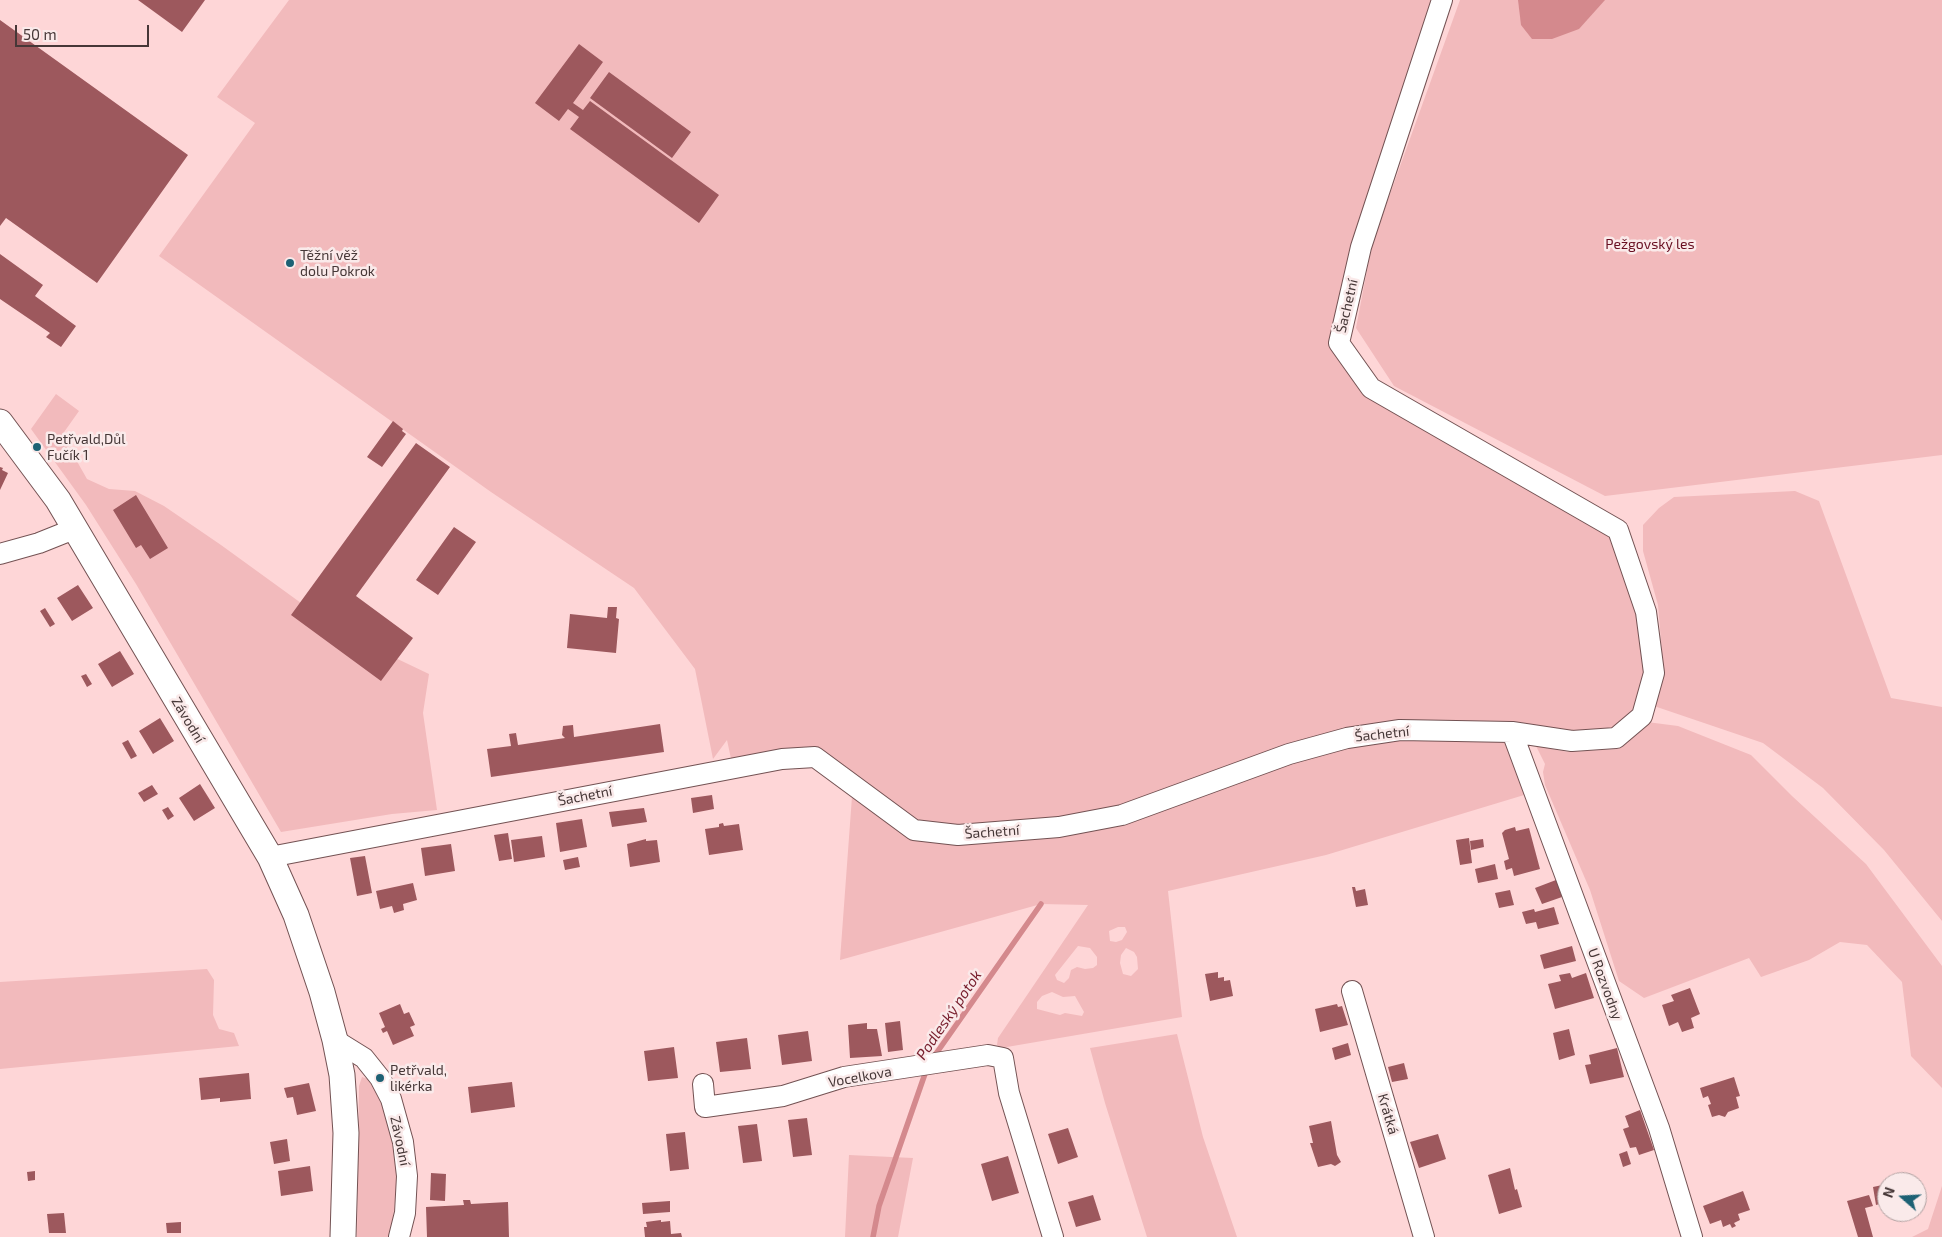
<!DOCTYPE html>
<meta charset="utf-8">
<style>
body{margin:0}
#map{position:relative;width:1942px;height:1237px;overflow:hidden;background:#fed6d7;font-family:"Exo 2",sans-serif}
canvas{display:block}
.north{position:absolute;left:1877px;top:1172px;width:50px;height:50px;box-sizing:border-box;background:#faeaea;border:1px solid #b2a2a2;border-radius:50%;rotate:289deg;font-size:14px;font-weight:700;line-height:20px;text-align:center;color:#463737}
.north::after{content:'';display:block;margin:auto;width:18px;height:22px;background:#1d6174;clip-path:polygon(50% 0,100% 100%,50% 72%,0 100%)}
.scale{position:absolute;left:15px;top:25px;width:134px;height:22px;box-sizing:border-box;border:2px solid #463737;border-top:0;padding-left:6px;font-size:15px;line-height:18px;white-space:nowrap;color:#463737;-webkit-text-stroke:4px #faeaea;paint-order:stroke}
</style>
<div id="map">
<canvas width="1942" height="1237"></canvas>
<div class="north">N</div>
<div class="scale">50 m</div>
</div>
<script>
const g = document.querySelector('canvas').getContext('2d');
g.lineJoin = 'round';
function paint(path, color) { g.fillStyle = color; g.fill(path, 'evenodd'); }
const toPath = rows => new Path2D(rows.map(r => 'M' + r).join(''));
function stroke(path, color, width, dash) { g.strokeStyle = color; g.lineWidth = width; g.lineCap = dash ? 'butt' : 'round'; g.setLineDash(dash || []); g.stroke(path); }
function write(font, color, halo, rows, align = 'center') {
  g.font = font + ' "Exo 2",sans-serif'; g.lineWidth = 5; g.setLineDash([]); g.textBaseline = 'middle'; g.strokeStyle = halo; g.fillStyle = color; for (const [text, x, y, turn = 0] of rows) {
    g.save(); g.translate(x, y); g.rotate((+turn || 0) * Math.PI / 180); g.textAlign = isNaN(turn) ? turn : align; if (halo) g.strokeText(text, 0, 0); g.fillText(text, 0, 0); g.restore();
  }
}
const green = toPath([
 [289,0,1442,0,1339,343,1371,388,1618,530,1646,612,1643,711,1616,738,1512,733,1534,792,1326,855,1168,891,1182,1017,1001,1048,997,1045,998,1038,1088,905,1041,904,840,960,853,783,815,757,733,768,727,740,713,759,695,669,634,588,491,492,159,256,255,123,217,97],
 [1118,927,1125,927,1127,932,1122,940,1116,942,1110,941,1109,931],
 [1078,946,1090,948,1097,957,1097,965,1093,968,1085,969,1077,967,1071,970,1069,978,1064,983,1057,980,1055,975],
 [1126,948,1134,952,1137,957,1138,969,1131,976,1123,974,1120,963,1121,955],
 [1052,992,1063,997,1075,996,1084,1012,1082,1016,1065,1013,1060,1015,1037,1009,1037,1002,1042,996],
 [1460,0,1942,0,1942,455,1605,496,1394,386,1356,328,1372,244],
 [56,394,79,411,62,435,87,479,109,489,135,491,164,506,221,545,341,632,429,674,423,713,437,810,392,814,281,832,136,584,86,505,31,429],
 [1795,491,1819,501,1891,698,1942,707,1942,921,1884,850,1823,788,1763,743,1654,706,1663,665,1658,605,1643,551,1643,525,1659,508,1674,497],
 [1647,722,1678,726,1751,755,1792,796,1866,864,1942,966,1942,1088,1911,1056,1902,982,1867,945,1840,942,1809,960,1761,977,1749,958,1644,998,1619,981,1590,890,1545,785,1543,772,1545,764,1536,746,1568,752,1618,749],
 [207,969,214,980,213,1015,219,1029,234,1033,239,1046,0,1069,0,982],
 [1177,1034,1203,1137,1237,1237,1147,1237,1105,1103,1090,1048],
 [362,1077,371,1080,383,1102,395,1148,397,1181,391,1237,357,1237,359,1086],
 [849,1155,913,1158,898,1237,845,1237],
 [1942,1186,1942,1237,1912,1237,1928,1229]
]);
const water = toPath([
 [1518,0,1605,0,1579,29,1552,39,1532,39,1521,25]
]);
const stream = toPath([
 [933,1058,1041,904],
 [873,1237,879,1206,927,1068]
]);
const building = toPath([
 [138,0,205,0,182,32],
 [0,20,188,155,97,283,6,218,0,226],
 [579,44,603,62,573,103,583,110,590,101,719,195,699,223,570,129,579,117,568,109,559,121,535,103],
 [609,72,691,132,672,158,590,98],
 [0,254,43,285,35,296,76,326,61,347,46,337,50,333,0,299],
 [393,421,403,429,402,431,406,434,382,467,367,457],
 [416,443,450,467,356,596,413,638,381,681,291,615],
 [0,467,3,468,2,470,8,473,0,490],
 [136,495,168,548,150,559,141,545,136,548,113,510],
 [454,527,476,542,438,595,416,580],
 [78,585,93,608,72,621,57,598],
 [608,607,617,607,616,618,619,619,616,653,567,648,570,614,607,618],
 [45,608,55,624,50,627,40,611],
 [120,651,134,674,112,687,98,664],
 [86,674,92,684,87,687,81,676],
 [160,718,174,741,153,754,139,731],
 [660,724,664,752,491,777,487,749,511,746,509,734,516,733,518,745,565,738,562,735,563,726,573,725,574,737],
 [128,740,137,756,131,759,122,743],
 [200,784,215,808,194,821,179,798],
 [152,785,158,794,144,802,138,793],
 [712,795,714,809,693,813,691,798],
 [168,807,174,816,168,820,162,810],
 [644,808,647,822,612,827,609,812],
 [582,819,587,847,560,852,556,823],
 [723,823,724,826,739,824,743,850,709,855,705,829,719,827,719,824],
 [1515,827,1516,831,1529,828,1540,869,1514,876,1512,868,1506,870,1504,861,1509,859,1502,833,1505,830],
 [508,833,512,859,499,861,494,835],
 [542,836,545,857,514,862,511,840],
 [1469,838,1472,863,1460,865,1456,840],
 [646,839,646,841,657,840,660,862,630,867,627,844],
 [1483,839,1484,847,1471,850,1470,841],
 [451,844,455,871,425,876,421,848],
 [365,856,372,893,357,896,350,858],
 [578,857,580,867,565,870,563,860],
 [1495,864,1498,879,1478,883,1475,869],
 [1556,880,1562,897,1542,904,1535,888],
 [413,883,417,900,403,904,404,910,394,913,392,906,380,909,376,891],
 [1352,887,1355,887,1356,891,1365,889,1368,905,1356,907],
 [1510,890,1514,905,1499,908,1495,893],
 [1554,907,1559,924,1538,929,1536,922,1526,924,1522,912,1534,909,1535,912],
 [1572,946,1576,961,1544,969,1540,955],
 [1218,972,1218,978,1224,977,1224,981,1230,980,1233,996,1210,1001,1205,974],
 [1570,973,1572,978,1586,973,1594,998,1555,1009,1548,984,1561,981,1559,975],
 [1690,988,1700,1014,1691,1018,1694,1028,1682,1032,1678,1022,1669,1026,1662,1005,1674,1001,1671,995],
 [400,1004,404,1014,409,1012,415,1025,410,1027,414,1036,393,1045,387,1031,383,1033,381,1029,385,1027,379,1013],
 [1337,1004,1338,1007,1342,1006,1348,1025,1320,1032,1315,1009],
 [900,1021,903,1050,888,1052,885,1023],
 [867,1023,867,1029,877,1029,882,1056,850,1058,848,1025],
 [1569,1029,1575,1055,1559,1060,1553,1033],
 [808,1031,812,1061,782,1065,778,1035],
 [747,1038,751,1069,720,1072,716,1042],
 [1348,1043,1351,1055,1335,1060,1332,1048],
 [674,1047,678,1078,648,1081,644,1051],
 [1617,1048,1624,1077,1590,1084,1585,1065,1591,1064,1589,1055],
 [1404,1063,1408,1079,1392,1082,1388,1067],
 [249,1073,251,1099,220,1102,220,1098,201,1100,199,1078],
 [1734,1077,1740,1096,1736,1097,1739,1108,1728,1112,1725,1117,1719,1115,1712,1117,1708,1105,1711,1104,1708,1096,1703,1098,1700,1088],
 [512,1082,515,1107,471,1113,468,1087],
 [309,1083,316,1111,297,1115,293,1097,287,1098,284,1088],
 [1640,1110,1654,1150,1639,1155,1636,1147,1630,1148,1623,1129,1629,1127,1625,1116],
 [807,1118,812,1155,793,1157,788,1120],
 [1331,1121,1337,1155,1341,1162,1335,1166,1331,1164,1318,1167,1310,1143,1313,1143,1309,1126],
 [757,1124,762,1161,743,1163,738,1126],
 [1068,1128,1078,1157,1058,1164,1048,1134],
 [685,1132,689,1169,670,1171,666,1134],
 [1438,1134,1446,1159,1419,1168,1410,1142],
 [287,1139,290,1161,274,1164,270,1142],
 [1627,1151,1631,1164,1623,1167,1619,1154],
 [1008,1156,1019,1193,992,1201,981,1164],
 [310,1166,313,1191,281,1196,278,1171],
 [1510,1168,1515,1190,1517,1189,1522,1207,1499,1214,1488,1175],
 [35,1171,35,1180,28,1181,27,1172],
 [431,1173,446,1174,445,1201,430,1200],
 [1887,1184,1887,1202,1876,1205,1873,1187],
 [1743,1191,1750,1210,1738,1214,1740,1220,1734,1223,1736,1226,1732,1228,1730,1224,1723,1227,1721,1220,1710,1224,1703,1206],
 [1093,1195,1101,1220,1076,1227,1068,1202],
 [1869,1195,1873,1206,1865,1208,1873,1237,1858,1237,1847,1201],
 [463,1200,470,1200,471,1204,508,1202,509,1237,427,1237,426,1207,464,1205],
 [670,1201,670,1212,643,1214,642,1203],
 [64,1213,66,1233,49,1233,47,1214],
 [661,1220,661,1222,670,1221,671,1234,681,1233,682,1237,645,1237,644,1227,647,1227,646,1222],
 [181,1222,181,1233,167,1233,166,1223]
]);
const minor = toPath([
 [0,554,39,543,74,529],
 [1512,732,1659,1128,1692,1237],
 [270,857,782,759,815,757,914,830,958,835,1059,827,1122,815,1289,754,1347,738,1400,730,1512,732,1572,741,1616,738,1642,716,1654,673,1646,612,1618,530,1371,388,1339,343,1361,247,1442,0],
 [1352,991,1424,1237],
 [335,1040,364,1058,380,1078,391,1099,403,1142,407,1176,405,1213,399,1237],
 [703,1084,705,1107,783,1096,844,1077,988,1055,1003,1058,1009,1093,1053,1237]
]);
const tertiary = toPath([
 [0,422,58,500,270,857,296,915,322,992,335,1040,342,1075,346,1133,343,1237]
]);
const markers = [
 [290,263,5,"#1d6174"],
 [37,447,5,"#1d6174"],
 [380,1078,5,"#1d6174"]
];
const parkNames = [
 ["Pežgovský les",1650,244]
];
const poiNames = [
 ["Těžní věž",300,255],
 ["dolu Pokrok",300,271],
 ["Petřvald,Důl",47,439],
 ["Fučík 1",47,455],
 ["Petřvald,",390,1070],
 ["likérka",390,1086]
];
const streetNames = [
 ["Šachetní",1347,306,-77],
 ["Závodní",188,720,59],
 ["Šachetní",1382,734,-6],
 ["Šachetní",585,796,-11],
 ["Šachetní",992,832,-4],
 ["U Rozvodny",1605,984,70],
 ["Vocelkova",860,1077,-10],
 ["Krátká",1388,1114,74],
 ["Závodní",400,1141,78]
];
const waterNames = [
 ["Podleský potok",949,1015,-56]
];
paint(green, '#f2babc');
paint(water, '#d4898d');
stroke(stream, '#d4898d', 5.5);
paint(building, '#9d585d');
stroke(minor, '#735253', 22);
stroke(tertiary, '#735253', 27);
stroke(minor, '#fff', 20);
stroke(tertiary, '#fff', 25);
for (const [x, y, r, color] of markers) { const dot = new Path2D(); dot.arc(x, y, r, 0, 2 * Math.PI); g.fillStyle = color; g.fill(dot); stroke(dot, '#faeaea', 2); }
write('14px', '#680e21', '#faeaea', parkNames);
write('14px', '#463737', '#faeaea', poiNames, 'left');
write('14px', '#463737', '#faeaea', streetNames);
write('italic 15px', '#781f2e', '#faeaea', waterNames);
</script>
